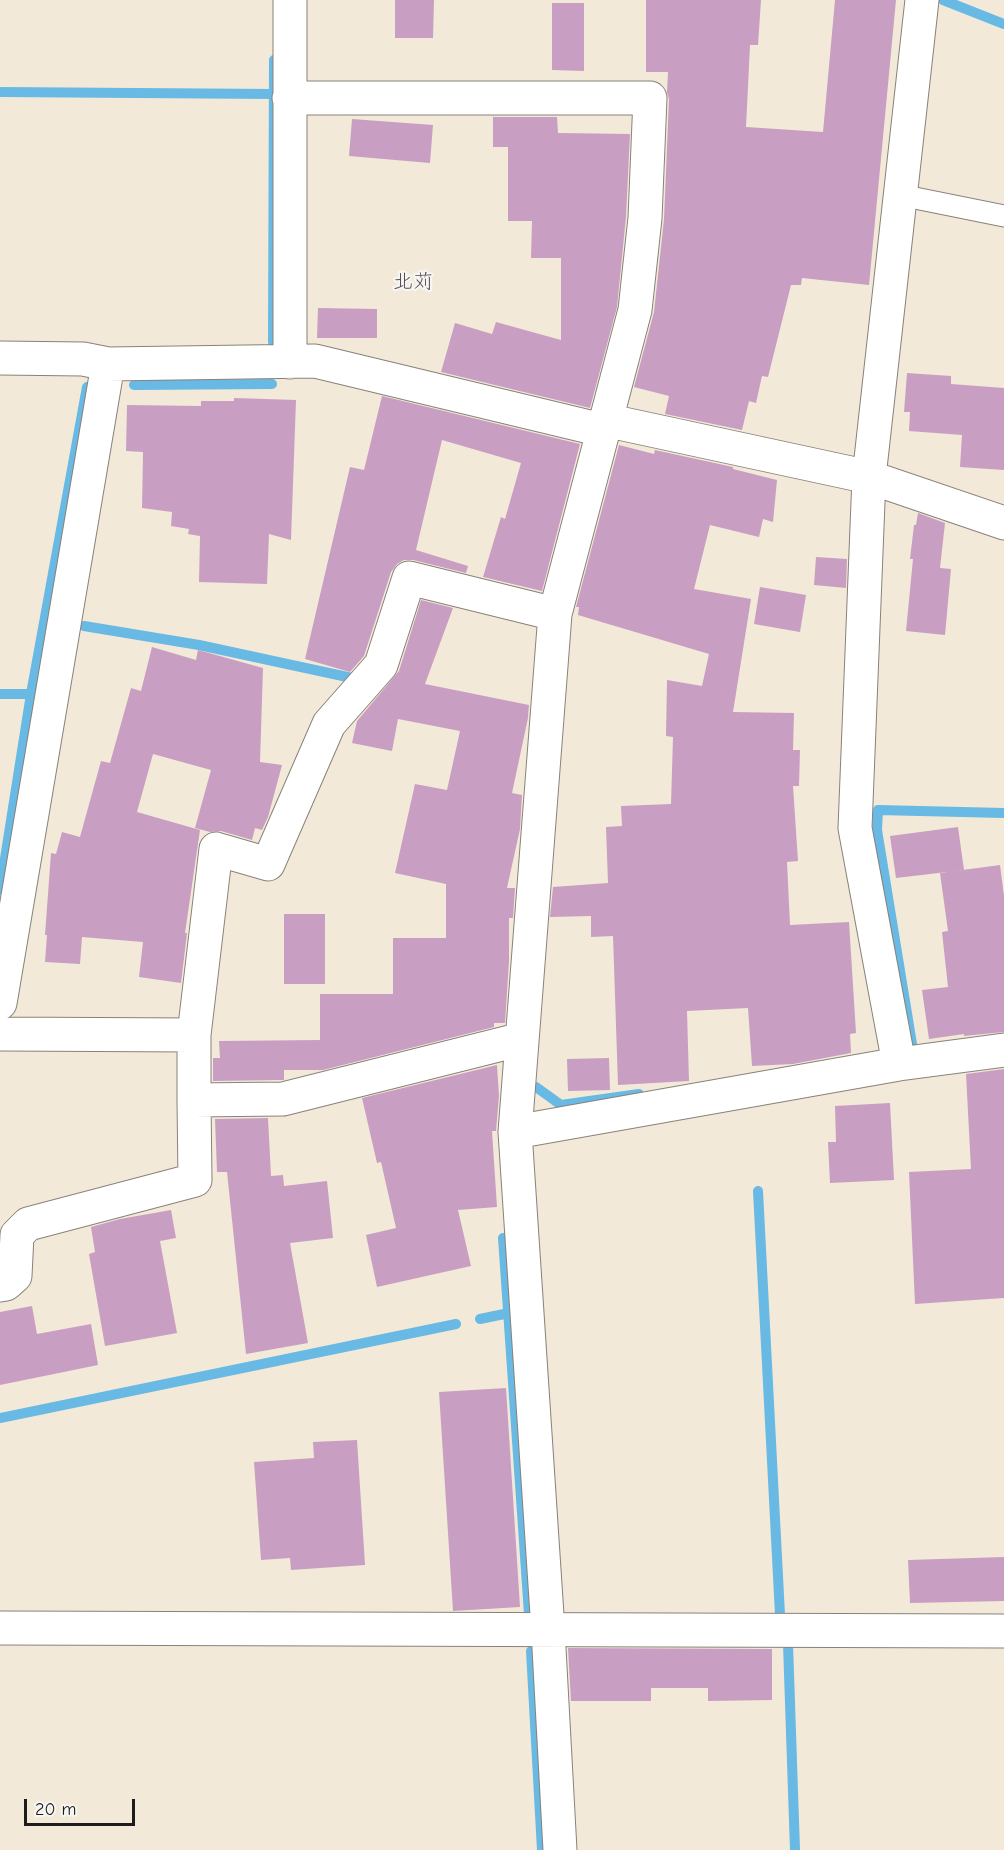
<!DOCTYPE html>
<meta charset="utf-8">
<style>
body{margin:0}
#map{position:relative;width:1004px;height:1850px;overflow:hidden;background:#f3e9d8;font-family:"Comic Neue",sans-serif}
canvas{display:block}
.scale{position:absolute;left:24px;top:1799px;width:111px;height:27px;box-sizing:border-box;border:3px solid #1c1c1c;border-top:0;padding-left:8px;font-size:18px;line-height:21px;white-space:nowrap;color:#1c1c1c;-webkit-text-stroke:4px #f6f6f2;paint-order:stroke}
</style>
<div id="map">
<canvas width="1004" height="1850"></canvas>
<div class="scale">20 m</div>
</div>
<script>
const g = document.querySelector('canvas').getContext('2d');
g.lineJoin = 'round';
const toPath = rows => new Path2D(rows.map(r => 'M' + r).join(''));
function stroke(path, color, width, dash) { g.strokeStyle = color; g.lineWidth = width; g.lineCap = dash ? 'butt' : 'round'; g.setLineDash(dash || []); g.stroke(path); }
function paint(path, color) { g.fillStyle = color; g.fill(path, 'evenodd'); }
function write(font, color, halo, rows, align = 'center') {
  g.font = font + ' "Comic Neue","Klee One",sans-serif'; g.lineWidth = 4.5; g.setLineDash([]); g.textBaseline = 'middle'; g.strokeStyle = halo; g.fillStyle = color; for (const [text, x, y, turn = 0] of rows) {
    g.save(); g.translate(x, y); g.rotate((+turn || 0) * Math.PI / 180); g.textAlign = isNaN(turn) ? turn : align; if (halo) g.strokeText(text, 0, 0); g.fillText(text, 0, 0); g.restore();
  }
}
const stream = toPath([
 [943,0,1004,24],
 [0,92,273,94],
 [273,342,274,60],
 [134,385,272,384],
 [84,626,199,645,352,678],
 [0,694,31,694],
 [0,890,31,694,87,387],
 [912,1044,877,830,878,810,1004,813],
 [536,1087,561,1105,639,1094],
 [758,1191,780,1615],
 [503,1238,529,1614],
 [480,1319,509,1313],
 [0,1418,456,1324],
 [788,1644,795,1850],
 [531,1651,542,1850]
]);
const building = toPath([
 [395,0,434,0,433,38,395,38],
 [646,0,761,0,758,45,750,45,746,127,823,132,835,0,896,0,869,285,802,278,801,285,791,285,768,377,762,376,756,403,749,401,742,430,665,414,669,396,634,387,654,312,664,219,669,99,667,92,668,72,646,72],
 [552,3,584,3,584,71,552,70],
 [493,117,557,117,558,133,630,134,626,217,617,307,590,408,441,372,455,323,492,334,496,322,561,340,561,258,531,258,532,221,508,221,508,147,493,147],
 [352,119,433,125,430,163,349,156],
 [318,308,377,309,377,338,317,338],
 [907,373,951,376,951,384,1004,388,1004,470,960,467,962,435,909,431,910,412,904,412],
 [382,396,580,444,542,591,483,577,501,517,505,519,521,463,442,440,416,550,468,566,466,573,413,560,404,560,397,564,391,572,364,656,350,672,305,659,350,467,364,470],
 [234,398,296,400,291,540,269,534,267,584,199,582,200,536,188,534,189,529,171,526,172,512,142,508,143,452,126,451,127,405,201,406,201,401,234,401],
 [619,445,654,454,655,450,733,467,733,469,777,480,773,522,763,519,759,537,710,525,694,589,751,599,733,712,794,713,793,750,800,750,799,786,793,786,798,861,787,862,790,925,849,922,856,1033,850,1034,851,1053,793,1064,752,1066,748,1008,687,1011,689,1081,618,1085,613,936,591,937,591,916,550,917,553,887,608,883,606,827,622,826,621,806,671,804,673,737,666,736,667,680,702,686,709,654,578,615,579,607,576,607],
 [918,513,945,523,940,568,951,569,945,635,906,631,913,559,910,559,914,525,916,525],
 [816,557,847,559,846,588,814,585],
 [760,587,806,595,800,632,754,624],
 [421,600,453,608,425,684,529,705,528,718,512,793,522,795,520,829,507,888,515,888,513,918,509,918,509,961,505,1023,494,1023,494,1027,323,1070,284,1070,284,1080,281,1080,213,1081,213,1058,220,1058,219,1041,320,1040,320,994,393,994,393,938,446,938,446,884,395,873,415,784,447,790,460,731,398,719,392,751,352,743,357,721,399,671],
 [152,647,196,660,198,650,263,668,260,762,282,765,268,817,262,830,255,828,252,840,221,831,210,832,195,828,211,770,153,754,137,812,200,830,185,933,187,933,181,983,139,977,143,942,82,937,80,964,45,962,47,935,45,935,51,853,56,854,62,832,80,837,101,761,110,763,131,688,141,691],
 [958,827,964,870,896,878,890,836],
 [1000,865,1004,896,1004,1032,964,1036,964,1034,929,1039,922,990,948,987,942,932,948,931,940,873],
 [284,914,325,914,325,984,284,984],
 [609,1058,610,1090,568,1091,567,1059],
 [497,1065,499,1096,496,1131,492,1131,497,1207,458,1210,471,1266,377,1287,366,1235,396,1228,381,1162,377,1163,362,1098],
 [1004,1069,1004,1298,915,1304,909,1172,971,1169,966,1074],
 [890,1103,894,1180,830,1183,828,1142,836,1142,835,1106],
 [268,1118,271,1176,283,1175,284,1186,327,1181,333,1238,290,1243,308,1343,246,1354,227,1172,217,1172,215,1119],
 [171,1210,176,1238,160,1241,177,1333,105,1346,89,1254,95,1252,91,1227,120,1219],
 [32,1306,37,1334,91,1324,98,1365,0,1385,0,1312],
 [506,1388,520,1607,453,1611,439,1392],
 [357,1440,365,1565,291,1570,290,1558,261,1560,254,1462,314,1458,313,1442],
 [1004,1557,1004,1601,910,1603,908,1560],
 [568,1648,772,1649,772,1700,708,1701,708,1688,651,1688,651,1701,571,1701]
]);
const lane = toPath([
 [900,195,1004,216]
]);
const street = toPath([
 [289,98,650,98,645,218,635,310,555,614,515,1132,548,1630,560,1850],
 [0,358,83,359,108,364,315,361,602,430],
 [290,362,290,0],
 [605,420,869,477,1004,523],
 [0,1003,108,364],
 [0,1034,194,1035],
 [899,1064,855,828,869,477,922,0],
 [194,1100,194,1035,216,849,268,864,329,724,381,665,409,578,555,614],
 [515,1132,899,1064,1004,1050],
 [0,1285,6,1284,15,1276,17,1235,28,1224,195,1180,194,1100,283,1099,522,1039],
 [0,1628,1004,1631]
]);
const quarterNames = [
 ["北苅",413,282]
];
stroke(stream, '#68b9e3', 10);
paint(building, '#c99ec3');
stroke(lane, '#88827a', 23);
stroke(street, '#88827a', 35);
stroke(lane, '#fff', 21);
stroke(street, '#fff', 33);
write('20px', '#594a56', '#f6f6f2', quarterNames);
</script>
